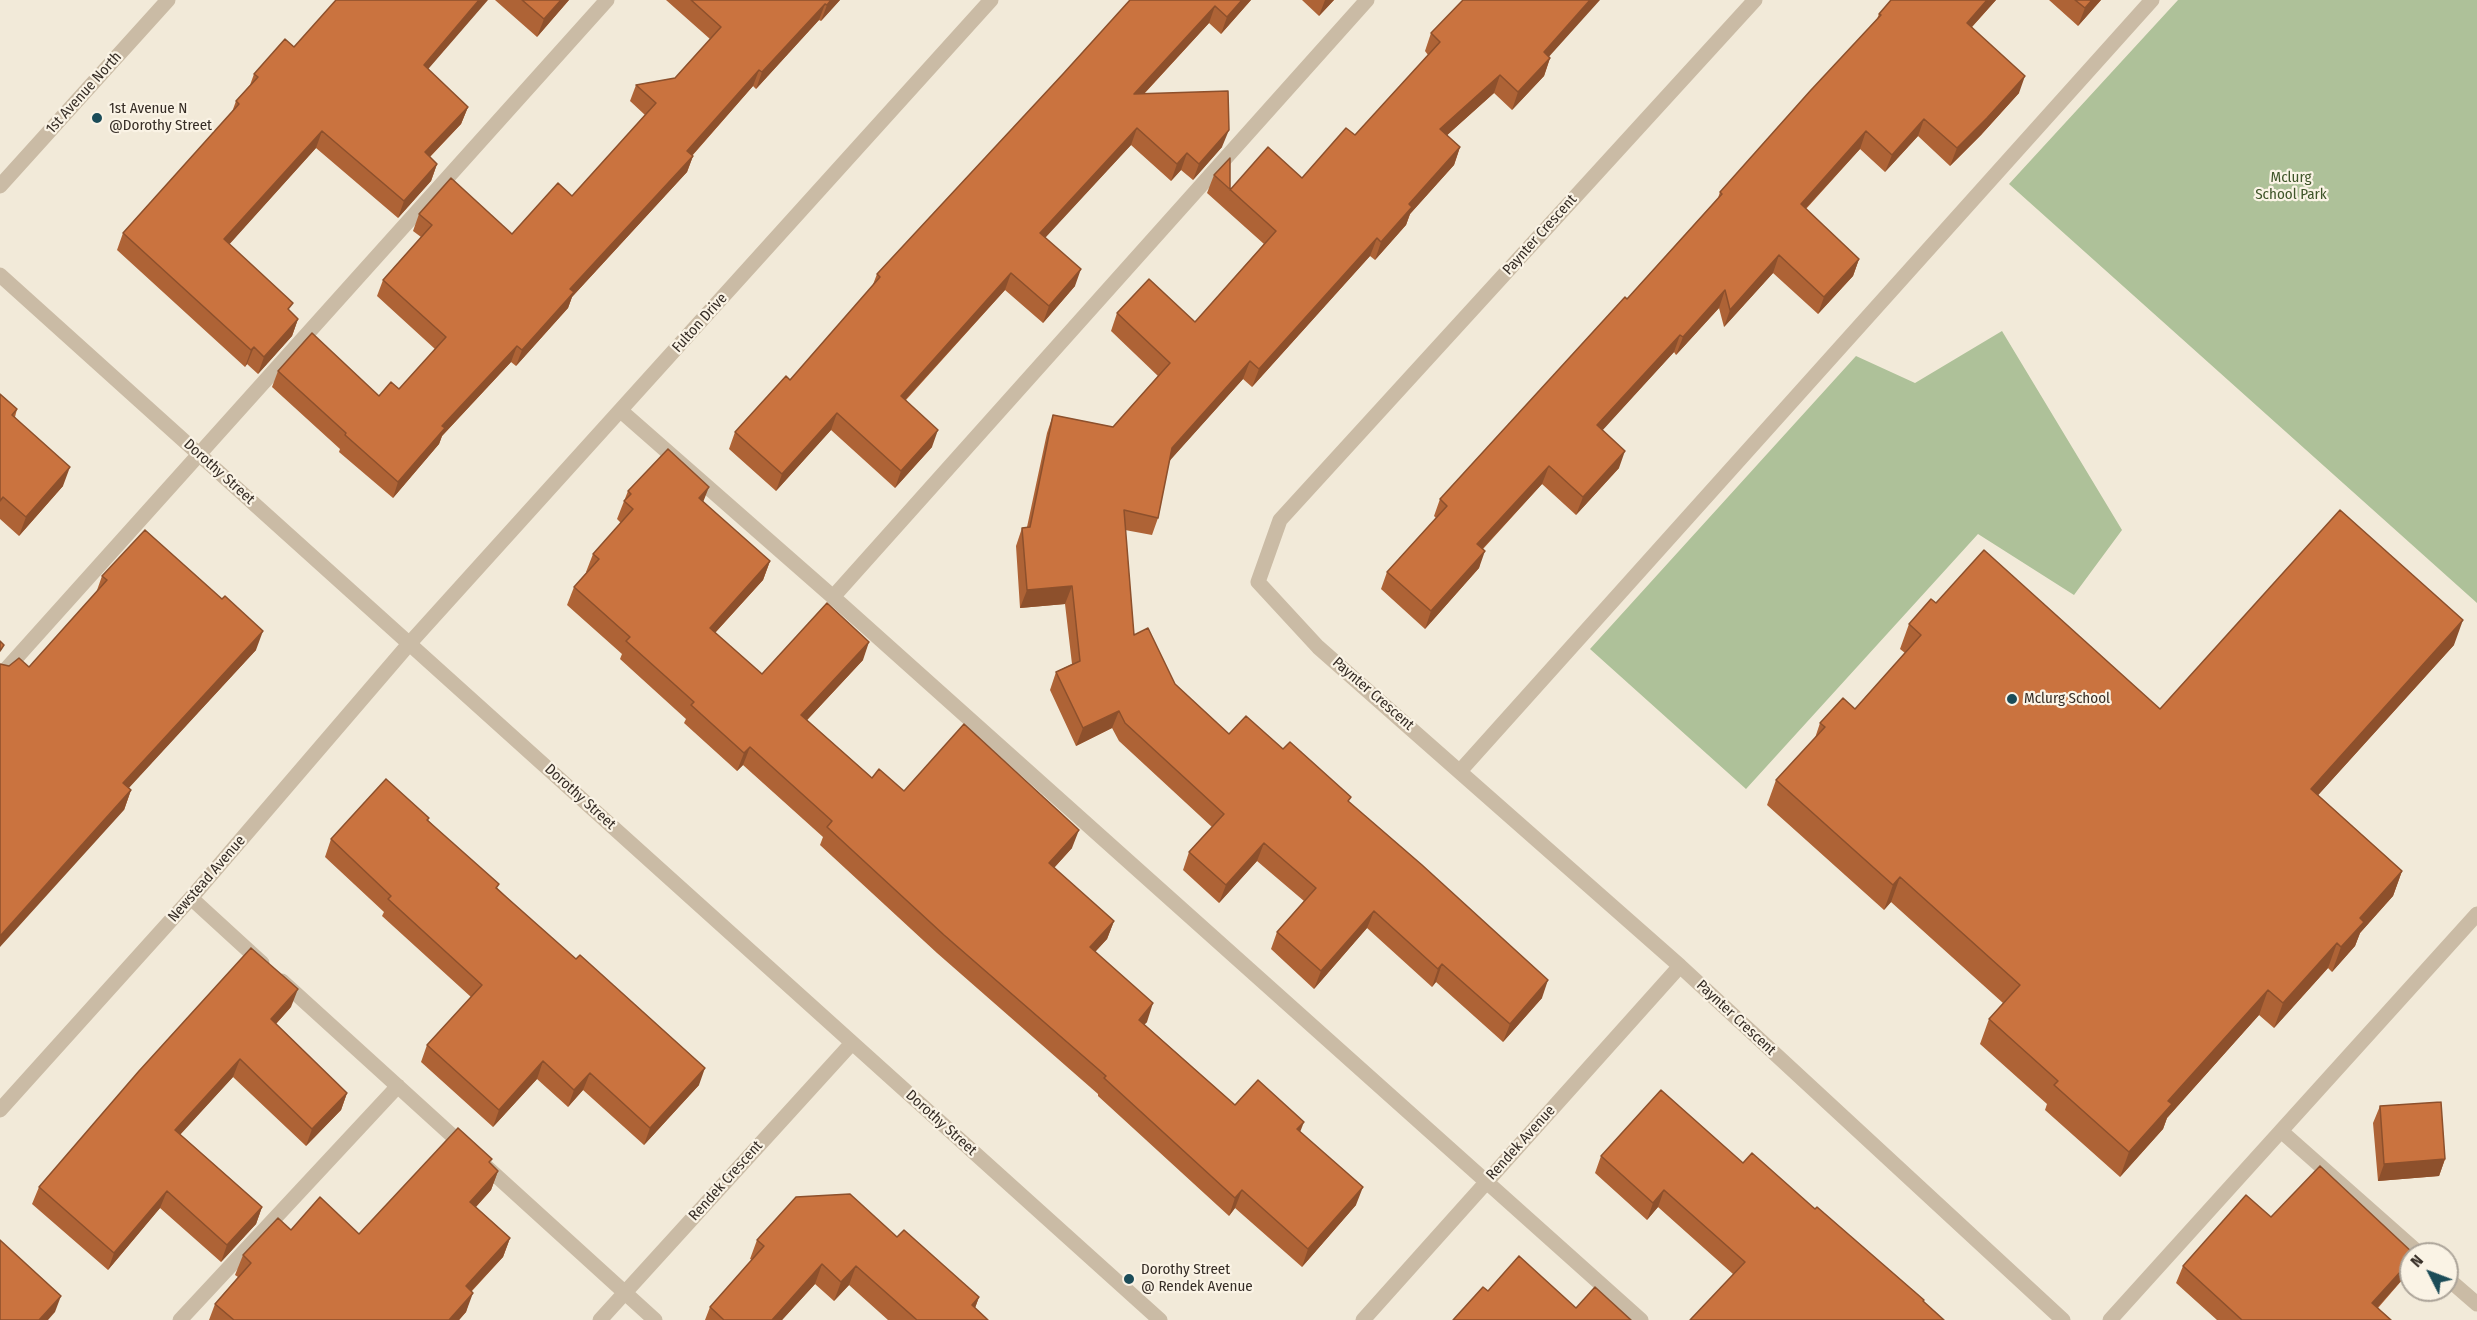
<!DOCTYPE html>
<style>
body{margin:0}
#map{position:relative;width:2477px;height:1320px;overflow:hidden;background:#f2ead9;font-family:"Fira Sans Condensed",sans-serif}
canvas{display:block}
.north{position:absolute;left:2399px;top:1242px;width:60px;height:60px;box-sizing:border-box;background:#faf3e5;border:2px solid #aca499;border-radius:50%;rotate:312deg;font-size:16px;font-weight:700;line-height:24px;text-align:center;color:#362d26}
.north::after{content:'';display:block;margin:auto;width:21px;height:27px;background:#1b4c58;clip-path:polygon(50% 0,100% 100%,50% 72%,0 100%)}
</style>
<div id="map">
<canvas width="2477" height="1320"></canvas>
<div class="north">N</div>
</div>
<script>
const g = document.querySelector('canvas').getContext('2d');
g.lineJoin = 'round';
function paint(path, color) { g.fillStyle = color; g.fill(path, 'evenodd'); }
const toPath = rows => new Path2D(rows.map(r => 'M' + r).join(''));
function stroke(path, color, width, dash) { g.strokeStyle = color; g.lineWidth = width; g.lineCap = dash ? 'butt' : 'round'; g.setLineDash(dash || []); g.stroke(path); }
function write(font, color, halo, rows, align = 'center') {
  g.font = font + ' "Fira Sans Condensed",sans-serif'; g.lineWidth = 4.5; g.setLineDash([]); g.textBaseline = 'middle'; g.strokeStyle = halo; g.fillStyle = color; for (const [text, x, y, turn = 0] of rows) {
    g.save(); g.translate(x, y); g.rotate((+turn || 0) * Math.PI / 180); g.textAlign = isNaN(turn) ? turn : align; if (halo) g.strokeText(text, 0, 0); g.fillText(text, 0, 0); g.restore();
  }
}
const green = toPath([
 [2178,0,2477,0,2477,603,2009,184],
 [2002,331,2122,530,2074,595,1978,534,1746,789,1590,649,1856,356,1915,383]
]);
const minor = toPath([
 [1755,0,1280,520,1258,582,1318,647,1680,966,2063,1320],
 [0,186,168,0],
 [0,275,1160,1320],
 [621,411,833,597,1641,1320],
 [833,597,1367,0],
 [0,676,607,0],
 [1461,770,2152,0],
 [191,898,262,963],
 [282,981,655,1320],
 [0,1110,191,898,409,644,991,0],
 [2281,1131,2420,1254],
 [2447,1278,2477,1304],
 [180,1320,398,1086],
 [600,1320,852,1043],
 [1363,1320,1680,966],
 [2110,1320,2477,914]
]);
const wall = toPath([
 [495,0,569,0,537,37],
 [666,0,840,0,821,21,819,20,756,89,753,86,692,156,693,156,687,172,572,297,568,308,516,366,511,362,442,436,439,444,393,498,339,452,340,449,272,387,278,371,379,396,399,389,435,349,377,296,383,280,421,237,413,231,419,214,512,234,572,196,645,115,630,101,636,85,675,78,710,39],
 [1130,0,1251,0,1221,34,1209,23,1144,94,1222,147,1193,180,1181,170,1171,181,1131,145,1045,237,1075,286,1043,323,1005,290,906,400,932,447,895,488,831,430,776,491,729,449,735,432,790,380,872,287,877,274,1063,74],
 [1302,0,1334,0,1319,16],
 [1891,0,1996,0,1972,27,2019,93,1981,135,1950,166,1918,136,1885,172,1860,149,1806,209,1859,259,1853,276,1818,314,1773,273,1724,327,1719,308,1676,355,1674,352,1602,430,1619,468,1576,515,1542,484,1483,549,1479,568,1425,629,1381,589,1387,572,1436,518,1434,516,1440,499,1627,299,1718,198,1720,192,1877,19,1879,14],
 [2049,0,2101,0,2078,26],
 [1431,33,1549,57,1550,58,1544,76,1512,110,1494,93,1447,135,1460,147,1454,165,1410,214,1406,225,1375,260,1370,256,1252,387,1243,379,1169,461,1158,518,1152,535,1125,530,1134,635,1175,684,1229,734,1283,749,1349,803,1542,998,1503,1042,1436,982,1432,987,1367,928,1314,989,1271,949,1277,932,1304,901,1257,861,1219,903,1183,870,1189,852,1212,827,1119,741,1112,728,1076,746,1050,690,1056,672,1072,664,1065,604,1020,608,1016,546,1022,528,1027,527,1047,433,1053,415,1113,427,1158,376,1111,331,1117,313,1195,322,1264,244,1207,193,1214,175,1230,190,1302,178,1355,135,1428,55,1425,51],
 [294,47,428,69,468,107,461,124,430,157,437,164,431,181,398,218,316,148,229,244,290,311,298,319,292,336,258,374,247,364,245,367,117,250,123,233,232,112,236,101,250,85,254,74],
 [0,394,17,409,15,417,63,486,19,536,0,519],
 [628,491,703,502,770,561,763,580,715,633,762,674,863,660,807,720,872,778,904,791,1072,848,1054,868,1114,921,1107,939,1095,952,1147,1022,1144,1024,1235,1105,1300,1132,1356,1205,1302,1267,1235,1208,1229,1216,1098,1096,1098,1094,937,953,820,845,823,837,743,765,737,771,684,723,686,719,620,659,622,654,567,605,574,587,587,572,586,572,593,554,621,523,617,519],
 [102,576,256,650,128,788,131,790,124,810,9,666,29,667,96,593],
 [1936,603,2160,709,2454,645,2318,795,2402,871,2393,896,2360,933,2355,946,2332,972,2328,968,2274,1028,2259,1015,2167,1118,2163,1129,2120,1177,2045,1110,2047,1104,1980,1044,1989,1019,2003,1003,1891,902,1884,910,1767,805,1776,780,1815,738,1820,723,1855,709,1905,653,1900,649,1909,624],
 [429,818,428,820,699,1085,644,1145,583,1090,568,1107,537,1079,493,1127,421,1062,427,1045,471,997,382,916,384,912,325,857,331,839],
 [291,1007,276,1024,347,1093,341,1110,306,1146,233,1077,180,1134,262,1207,256,1224,221,1262,160,1208,108,1270,32,1204,39,1187],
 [2380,1106,2445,1159,2439,1176,2378,1181,2373,1123],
 [1601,1156,1743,1163,1815,1209,1924,1300,1924,1302,1733,1274,1658,1207,1647,1220,1595,1173],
 [490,1164,498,1171,491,1190,476,1207,510,1238,503,1257,472,1291,466,1312,459,1320,209,1320,215,1304,238,1277,235,1275,243,1255,291,1230,359,1234],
 [2271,1217,2409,1272,2378,1308,2391,1320,2217,1320,2176,1283,2183,1266],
 [897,1237,979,1297,975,1308,988,1320,888,1320,849,1285,834,1301,815,1284,782,1320,705,1320,710,1307,752,1260,750,1259,757,1240]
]);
const shadedWall = toPath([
 [479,0,488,0,417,82,424,65],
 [561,0,569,0,537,37,544,19],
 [831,0,840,0,821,21,827,5],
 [1242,0,1251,0,1221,34,1227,17],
 [1325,0,1334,0,1319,16],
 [1590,0,1600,0,1537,70,1544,52],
 [1987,0,1996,0,1960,40,1967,23],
 [2092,0,2101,0,2078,26,2085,8],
 [825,4,819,20,756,89,762,72],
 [1215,6,1209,23,1128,111,1134,94],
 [1550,58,1544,76,1512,110,1518,92],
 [759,70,753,86,681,168,687,151],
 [1500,75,1494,93,1434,147,1440,129],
 [2025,76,2019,93,1981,135,1950,166,1957,148],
 [468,107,461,124,418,169,425,152],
 [1924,119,1918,136,1885,172,1892,155],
 [1137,128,1131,145,1034,250,1040,233],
 [1229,130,1222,147,1193,180,1199,164],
 [322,131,316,148,218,257,224,239],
 [1866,131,1860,149,1794,221,1801,204],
 [1460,147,1454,165,1410,214,1406,225,1375,260,1381,242,1409,204],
 [1187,153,1181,170,1171,181,1177,164],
 [693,156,687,172,572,297,568,308,516,366,522,350,570,289],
 [437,164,431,181,398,218,404,201],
 [1377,238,1370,256,1252,387,1259,369],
 [1779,255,1773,273,1724,327,1730,310],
 [1859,259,1853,276,1818,314,1824,297],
 [1081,269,1075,286,1043,323,1049,306],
 [1011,273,1005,290,894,412,901,396],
 [1725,290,1719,308,1676,355,1683,337],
 [298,319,292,336,258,374,264,357],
 [1680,335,1674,352,1591,443,1597,425],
 [517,346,511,362,442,436,439,444,393,498,398,482,442,426],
 [254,347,247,364,245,367,251,350],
 [1250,361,1243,379,1165,466,1172,448],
 [837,413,831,430,776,491,782,474],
 [938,430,932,447,895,488,901,471],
 [1625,451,1619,468,1576,515,1583,497],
 [1549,466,1542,484,1471,561,1477,544],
 [70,467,63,486,19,536,26,517],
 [709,487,702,505,699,498],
 [1485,551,1479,568,1425,629,1431,611],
 [770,561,763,580,703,646,710,628],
 [1072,586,1065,604,1020,608,1027,590],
 [2463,620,2454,645,2301,814,2311,789],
 [263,631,256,650,116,802,123,783],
 [869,642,863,660,795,733,801,715],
 [1119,711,1112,728,1076,746,1083,728],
 [750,747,743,765,737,771,744,753],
 [131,790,124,810,0,947,0,936],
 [1079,830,1072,848,1042,881,1049,863],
 [1264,843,1257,861,1219,903,1226,885],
 [2402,871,2393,896,2360,933,2355,946,2332,972,2341,947,2360,918],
 [1900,877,1891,902,1884,910,1893,885],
 [1374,911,1367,928,1314,989,1321,971],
 [1114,921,1107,939,1083,965,1090,947],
 [2337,943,2328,968,2274,1028,2283,1003],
 [1442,964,1436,982,1432,987,1438,969],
 [1548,980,1542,998,1503,1042,1510,1024],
 [298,989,291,1007,264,1037,271,1019],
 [2268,990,2259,1015,2167,1118,2163,1129,2120,1177,2129,1152,2168,1101],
 [1153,1003,1147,1022,1132,1038,1139,1020],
 [240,1059,233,1077,169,1147,175,1130],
 [543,1061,537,1079,493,1127,499,1110],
 [705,1068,699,1085,644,1145,650,1128],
 [590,1073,583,1090,568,1107,574,1090],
 [347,1093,341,1110,306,1146,312,1129],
 [1304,1122,1297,1140,1297,1129],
 [2445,1159,2439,1176,2378,1181,2384,1164],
 [498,1171,491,1190,463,1221,470,1202],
 [1363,1187,1356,1205,1302,1267,1308,1249],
 [1242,1190,1235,1208,1229,1216,1235,1198],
 [1664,1190,1658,1207,1647,1220,1653,1203],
 [167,1191,160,1208,108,1270,114,1253],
 [262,1207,256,1224,221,1262,227,1245],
 [510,1238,503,1257,458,1305,466,1286],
 [2411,1260,2411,1267,2409,1272,2366,1320,2372,1303],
 [822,1264,815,1284,782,1320,772,1320],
 [856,1266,849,1285,834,1301,841,1282],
 [473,1293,466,1312,459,1320,449,1320],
 [61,1296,55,1312,48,1320,39,1320],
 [979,1297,972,1316,972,1305]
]);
const building = toPath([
 [336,0,479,0,424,65,468,107,425,152,437,164,404,201,322,131,224,239,293,303,288,309,298,319,264,357,254,347,251,350,123,233,239,104,236,101,258,77,254,74,285,39,294,47,336,0],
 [522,0,561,0,544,19,522,0],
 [691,0,831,0,827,5,825,4,762,72,759,70,687,151,693,156,570,289,574,292,522,350,517,346,442,426,445,428,398,482,345,435,346,433,278,371,312,333,379,396,391,382,399,389,446,337,383,280,432,225,419,214,451,178,512,234,558,183,572,196,656,103,636,85,675,78,721,27,691,0],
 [1130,0,1242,0,1227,17,1215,6,1134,94,1228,91,1229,130,1199,164,1187,153,1177,164,1137,128,1040,233,1081,269,1049,306,1011,273,901,396,938,430,901,471,837,413,782,474,735,432,786,376,790,380,880,277,877,274,1063,74,1130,0],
 [1463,0,1590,0,1544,52,1550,58,1518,92,1500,75,1440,129,1460,147,1409,204,1412,207,1381,242,1377,238,1259,369,1250,361,1172,448,1158,518,1124,510,1134,635,1148,628,1175,684,1229,734,1246,716,1283,749,1290,742,1351,797,1348,801,1422,865,1548,980,1510,1024,1442,964,1438,969,1374,911,1321,971,1277,932,1316,888,1264,843,1226,885,1189,852,1224,814,1125,723,1119,711,1083,728,1056,672,1080,661,1072,586,1027,590,1022,528,1030,527,1053,415,1113,427,1170,363,1117,313,1149,279,1195,322,1276,231,1214,175,1230,158,1230,190,1268,147,1302,178,1346,128,1355,135,1440,42,1431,33,1463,0],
 [1891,0,1987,0,1967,23,2025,76,1987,118,1957,148,1924,119,1892,155,1866,131,1801,204,1859,259,1824,297,1779,255,1730,310,1725,290,1683,337,1680,335,1597,425,1625,451,1583,497,1549,466,1477,544,1485,551,1431,611,1387,572,1447,506,1440,499,1625,297,1627,299,1722,194,1720,192,1811,90,1881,15,1879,14,1891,0],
 [2075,0,2092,0,2085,8,2075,0],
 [0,394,17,409,12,415,70,467,26,517,3,497,0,501,0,394],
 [668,449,709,487,699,498,770,561,710,628,762,674,827,603,869,642,801,715,872,778,879,769,904,791,964,724,1079,830,1049,863,1114,921,1090,947,1153,1003,1139,1020,1235,1105,1258,1080,1304,1122,1297,1129,1363,1187,1308,1249,1242,1190,1235,1198,1104,1078,1106,1076,944,935,827,827,832,821,750,747,744,753,691,705,694,702,626,641,630,637,574,587,599,559,593,554,633,509,624,501,631,494,628,491,668,449],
 [2340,510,2463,620,2311,789,2402,871,2360,918,2364,922,2341,947,2337,943,2283,1003,2268,990,2168,1101,2172,1104,2129,1152,2054,1085,2058,1081,1989,1019,2020,985,1900,877,1893,885,1776,780,1825,727,1820,723,1843,698,1855,709,1921,635,1909,624,1931,599,1936,603,1984,550,2160,709,2340,510],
 [145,530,222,599,225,596,263,631,123,783,131,790,0,936,0,664,9,666,19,658,29,667,107,580,102,576,145,530],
 [0,641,4,645,0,651,0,641],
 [386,779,429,818,427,820,499,884,496,888,576,959,580,955,705,1068,650,1128,590,1073,574,1090,543,1061,499,1110,427,1045,482,985,388,899,391,896,331,839,386,779],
 [251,948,298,989,271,1019,347,1093,312,1129,240,1059,175,1130,262,1207,227,1245,167,1191,114,1253,39,1187,139,1071,251,948],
 [1661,1090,1743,1163,1752,1153,1815,1209,1817,1207,1924,1300,1923,1301,1944,1320,1690,1320,1745,1262,1664,1190,1653,1203,1601,1156,1661,1090],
 [2441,1102,2445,1159,2384,1164,2380,1106,2441,1102],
 [458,1128,492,1159,489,1162,498,1171,470,1202,510,1238,466,1286,473,1293,449,1320,234,1320,215,1304,251,1263,243,1255,278,1218,291,1230,320,1197,359,1234,458,1128],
 [2320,1166,2414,1254,2411,1254,2411,1260,2372,1303,2391,1320,2242,1320,2183,1266,2246,1195,2271,1217,2320,1166],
 [850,1194,897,1237,904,1230,979,1297,972,1305,988,1320,917,1320,856,1266,841,1282,822,1264,772,1320,724,1320,710,1307,764,1246,757,1240,796,1197,850,1194],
 [0,1240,61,1296,39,1320,0,1320,0,1240],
 [1519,1256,1576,1308,1595,1287,1631,1320,1453,1320,1483,1287,1488,1291,1519,1256]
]);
const markers = [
 [97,118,6,"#1b4c58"],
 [2012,699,6,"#1b4c58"],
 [1129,1279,6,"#1b4c58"]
];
const streetNames = [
 ["1st Avenue North",84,93,-48],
 ["Paynter Crescent",1540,235,-48],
 ["Fulton Drive",700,323,-48],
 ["Dorothy Street",219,472,42],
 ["Paynter Crescent",1373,694,41],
 ["Dorothy Street",580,797,42],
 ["Newstead Avenue",207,879,-49],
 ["Paynter Crescent",1736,1018,43],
 ["Dorothy Street",941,1123,42],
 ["Rendek Avenue",1521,1143,-48],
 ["Rendek Crescent",726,1181,-48]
];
const poiNames = [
 ["1st Avenue N",109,109],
 ["@Dorothy Street",109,126],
 ["Mclurg School",2024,699],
 ["Dorothy Street",1141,1270],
 ["@ Rendek Avenue",1141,1287]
];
const parkNames = [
 ["Mclurg",2291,178],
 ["School Park",2291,195]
];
paint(green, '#aec199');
stroke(minor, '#cabba5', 15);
paint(wall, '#ae6336');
paint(shadedWall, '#8d502c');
paint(building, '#ca733f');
stroke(building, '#8d502c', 1.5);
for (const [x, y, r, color] of markers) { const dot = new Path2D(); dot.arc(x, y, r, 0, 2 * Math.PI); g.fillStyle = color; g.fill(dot); stroke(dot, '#faf3e5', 2); }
write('15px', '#362d26', '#faf3e5', streetNames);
write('15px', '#362d26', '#faf3e5', poiNames, 'left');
write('15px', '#3f5529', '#faf3e5', parkNames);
</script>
